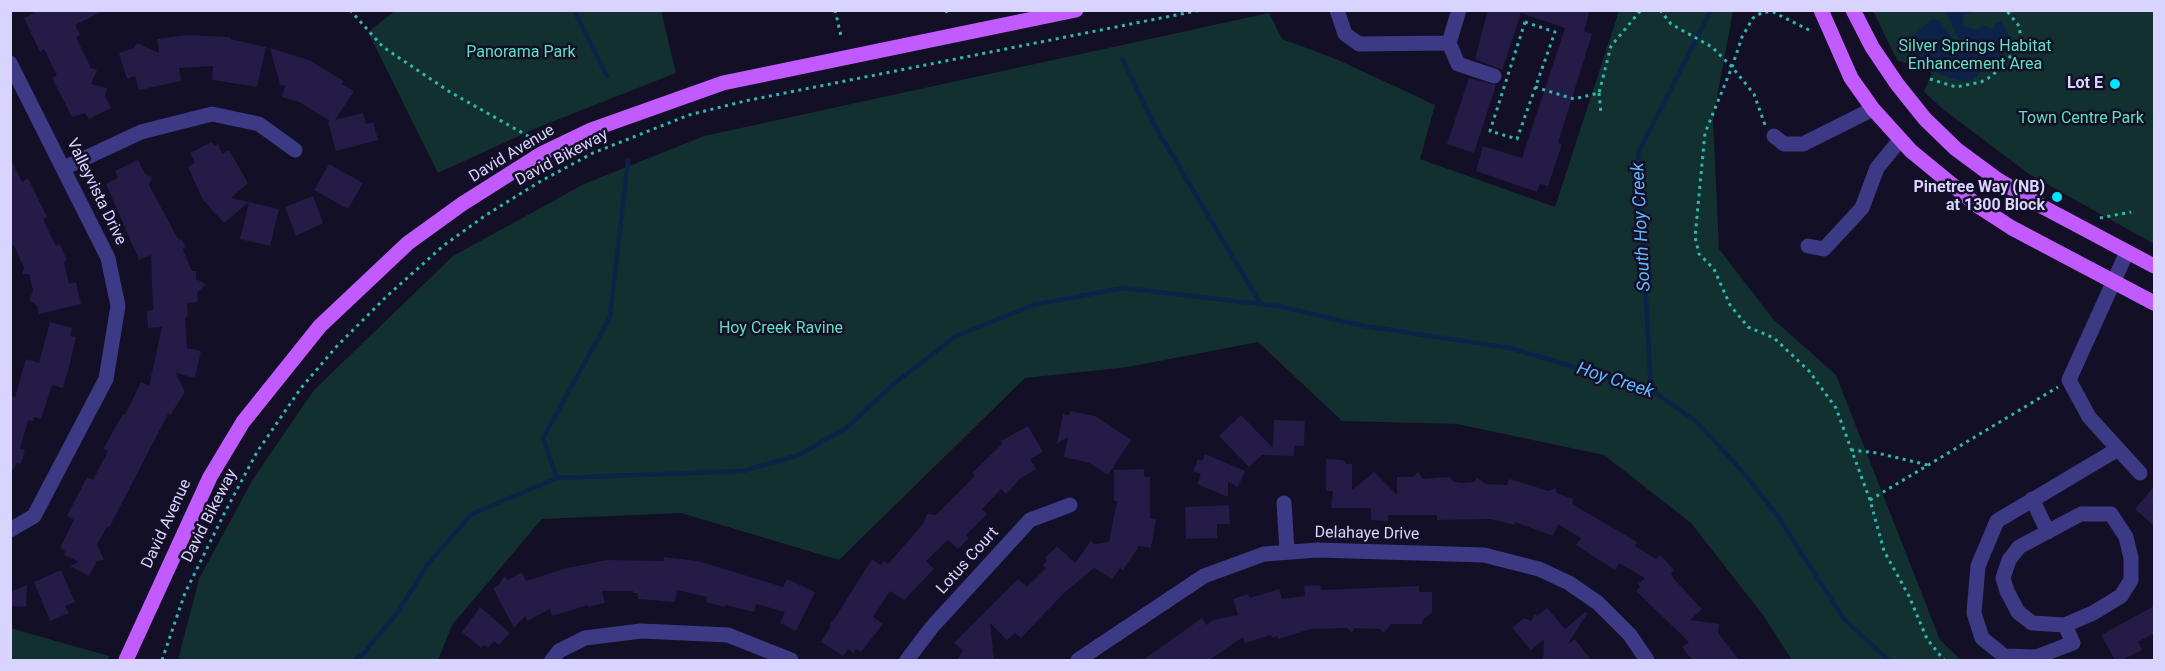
<!DOCTYPE html>
<style>
body{margin:0}
#map{position:relative;width:2165px;height:671px;overflow:hidden;background:#130f26;font-family:Roboto,sans-serif}
canvas{display:block}
.frame{position:absolute;inset:0;border:12px solid #d9d4ff;pointer-events:none}
</style>
<div id="map">
<canvas width="2165" height="671"></canvas>
<div class="frame"></div>
</div>
<script>
const g = document.querySelector('canvas').getContext('2d');
g.lineJoin = 'round';
function paint(path, color) { g.fillStyle = color; g.fill(path, 'evenodd'); }
const toPath = rows => new Path2D(rows.map(r => 'M' + r).join(''));
function stroke(path, color, width, dash) { g.strokeStyle = color; g.lineWidth = width; g.lineCap = dash ? 'butt' : 'round'; g.setLineDash(dash || []); g.stroke(path); }
function write(font, color, halo, rows, align = 'center') {
  g.font = font + ' Roboto,sans-serif'; g.lineWidth = 5; g.setLineDash([]); g.textBaseline = 'middle'; g.strokeStyle = halo; g.fillStyle = color; for (const [text, x, y, turn = 0] of rows) {
    g.save(); g.translate(x, y); g.rotate((+turn || 0) * Math.PI / 180); g.textAlign = isNaN(turn) ? turn : align; if (halo) g.strokeText(text, 0, 0); g.fillText(text, 0, 0); g.restore();
  }
}
const green = toPath([
 [396,10,661,11,676,73,534,129,438,173,368,32],
 [1619,11,1733,11,1713,119,1719,249,1773,319,1836,375,1940,640,1961,660,1792,660,1763,615,1691,523,1604,455,1457,424,1342,421,1258,342,1128,367,1025,378,839,560,681,513,542,519,452,625,438,660,178,660,199,579,253,479,314,390,453,256,584,184,704,136,1269,13,1282,39,1336,59,1435,105,1420,159,1555,207],
 [1873,11,2154,11,2154,244,2029,174,1944,110,1924,92,1932,73,1897,60],
 [10,628,109,656,108,660,11,660]
]);
const water = toPath([
 [1946,11,1978,11,1965,14,1962,19,1964,27,1978,30,1982,25,1992,29,1996,22,2001,22,2011,38,2012,42,2009,48,1972,80,1961,81,1939,74,1913,58,1908,52,1908,43,1913,36,1931,20,1939,20,1952,38,1965,50,1976,52,1983,44,1958,38]
]);
const stream = toPath([
 [574,10,607,76],
 [1123,60,1155,126,1260,303],
 [1651,390,1638,153,1711,10],
 [557,478,543,438,610,317,628,160],
 [354,660,363,654,398,612,427,565,472,514,557,478,743,471,799,455,846,428,894,384,956,336,1033,305,1123,288,1278,306,1364,326,1510,348,1651,390,1696,421,1742,471,1777,515,1844,619,1888,660]
]);
const building = toPath([
 [39,10,105,10,75,25,80,35,76,37,91,68,97,70,91,84,107,88,105,95,111,108,89,119,85,113,72,117,52,78,57,75,44,49,40,52,24,18],
 [1488,10,1590,10,1584,31,1592,34,1558,143,1562,144,1548,186,1540,184,1537,192,1476,171,1483,146,1522,158,1565,28,1521,13,1502,70,1475,59],
 [186,35,230,37,230,39,266,47,257,87,212,80,213,66,179,68,181,81,139,90,135,76,127,79,119,53,134,48,137,43,159,53,157,39],
 [270,48,309,60,344,81,342,84,354,91,335,120,363,113,366,124,373,122,378,140,336,151,328,122,330,121,299,102,282,97,285,86,280,85],
 [1469,78,1496,85,1474,153,1447,144],
 [212,142,214,146,218,144,222,154,229,150,248,183,231,198,249,202,224,223,203,200,188,167,195,163,190,153],
 [10,158,22,182,28,178,47,217,43,219,56,246,60,244,67,260,64,262,69,284,76,282,81,304,39,314,37,306,29,300,33,291,29,274,22,274,24,268,14,245,10,246],
 [138,160,145,174,152,177,149,185,178,239,182,240,185,246,183,250,192,271,196,271,196,279,206,284,197,293,198,302,187,303,188,315,185,318,187,348,201,351,195,378,176,373,185,392,170,416,168,414,110,526,107,527,97,544,104,560,97,561,89,576,70,566,79,562,64,555,65,551,60,548,74,520,67,516,87,477,93,480,108,451,103,449,123,414,125,415,141,382,149,386,162,327,148,328,147,311,153,310,151,255,139,260,106,184,118,178,115,171],
 [329,164,363,183,348,209,314,190],
 [313,196,323,223,296,236,285,207],
 [249,202,279,209,270,246,240,239],
 [50,322,72,328,70,336,76,337,68,371,63,388,52,385,41,419,34,417,33,421,28,420,20,449,25,450,21,464,16,463,14,469,10,469,10,396,15,397,26,359,39,363],
 [1070,411,1095,416,1131,440,1108,475,1090,463,1064,457,1068,437,1057,444,1063,414,1069,415],
 [1241,415,1273,448,1274,420,1305,421,1304,446,1295,446,1294,456,1262,455,1249,467,1219,436],
 [1028,426,1043,452,1030,459,1036,469,1021,478,1006,494,1001,489,982,509,987,514,966,535,969,538,958,549,948,540,926,561,934,569,904,600,890,591,873,617,883,624,861,652,856,649,853,653,848,649,843,656,821,642,830,628,830,622,833,621,872,559,880,565,884,561,888,564,923,524,927,514,936,515,975,476,972,473,1002,444,1001,441],
 [1205,454,1245,471,1238,487,1228,482,1228,497,1197,484,1201,474,1193,471,1198,459,1202,461],
 [1326,459,1343,460,1346,464,1352,464,1352,490,1374,472,1397,495,1397,477,1413,477,1418,472,1423,479,1449,477,1454,482,1462,483,1474,482,1477,478,1486,484,1507,485,1509,479,1549,491,1555,488,1557,493,1573,499,1572,504,1637,542,1635,546,1656,559,1660,555,1674,570,1671,573,1674,579,1702,609,1690,620,1719,624,1718,633,1739,660,1692,660,1682,647,1689,642,1636,591,1640,587,1638,584,1645,578,1619,563,1615,570,1599,560,1576,545,1581,538,1558,524,1553,536,1515,522,1514,525,1491,519,1437,520,1437,515,1388,515,1388,521,1371,520,1371,508,1331,508,1333,491,1326,491],
 [1144,469,1144,477,1150,477,1150,518,1156,519,1151,548,1139,546,1123,570,1120,568,1112,579,1094,568,1064,593,1021,638,1015,633,1007,640,990,623,994,659,957,660,963,651,954,643,1018,579,1027,587,1046,568,1043,565,1047,560,1045,558,1057,546,1075,563,1091,541,1095,544,1109,542,1117,501,1114,501,1114,470],
 [2154,486,2154,526,2135,509],
 [1229,505,1230,524,1217,524,1217,538,1186,539,1185,507],
 [664,557,698,561,783,587,787,579,815,592,796,631,780,623,785,612,756,604,754,612,726,605,725,607,706,602,707,597,677,590,675,602,638,599,638,593,633,593,633,591,602,591,605,603,588,607,588,605,552,616,550,609,527,621,525,616,514,628,493,588,499,585,504,576,508,580,522,572,526,581,567,568,607,560,664,561],
 [61,570,75,602,65,606,69,613,50,621,34,582],
 [27,585,26,607,10,606,10,592],
 [1320,585,1321,590,1419,586,1419,592,1432,592,1432,613,1423,619,1422,624,1391,624,1384,633,1380,629,1354,628,1352,633,1347,628,1311,629,1278,639,1278,636,1272,638,1271,635,1245,643,1243,637,1209,660,1143,660,1202,618,1206,625,1213,620,1238,615,1233,599,1248,594,1250,598,1279,589,1282,599,1305,596,1304,586],
 [2154,606,2154,633,2138,642,2142,650,2122,660,2115,660,2101,635],
 [480,607,510,633,499,645,494,641,488,648,484,645,481,648,462,632],
 [1547,608,1565,629,1585,612,1587,614,1567,645,1575,639,1591,660,1543,660,1544,639,1531,650,1512,628,1524,618,1531,621,1535,614,1537,616]
]);
const path = toPath([
 [350,10,383,47,450,92,528,136,533,143],
 [835,10,841,36],
 [946,10,947,14],
 [1660,10,1671,24,1712,47,1732,67,1754,94,1765,125],
 [1525,22,1555,32,1517,139,1490,131,1525,22],
 [1809,30,1773,12,1763,12,1753,18,1742,37,1732,67,1705,133,1695,237,1699,254,1714,269,1730,305,1748,327,1774,338,1809,371,1836,408,1870,500,1884,551,1909,596,1927,639,1944,660],
 [1930,79,1956,87,1981,82,1992,76,2022,44,2019,26,2006,10],
 [1535,87,1574,99,1599,93,1611,46,1641,10],
 [1599,93,1601,114],
 [2100,218,2131,212],
 [1851,450,1877,453,1928,465],
 [1870,500,2058,387],
 [162,660,185,593,225,512,257,452,301,388,337,346,388,295,443,246,486,215,541,181,593,153,689,115,745,101,1201,10]
]);
const minor = toPath([
 [1337,10,1345,34,1359,44,1449,43],
 [1459,10,1449,43,1458,64,1494,76],
 [10,63,108,258,118,306,106,379,34,516,10,530],
 [1774,136,1784,144,1803,144,1873,109],
 [64,168,141,132,212,114,259,124,295,150],
 [1808,246,1824,249,1862,208,1877,168,1900,140],
 [2127,252,2069,380,2089,417,2140,473],
 [2032,499,2048,532],
 [1284,503,1287,551],
 [2081,514,2111,514,2126,537,2131,558,2131,580,2121,596,2093,613,2065,625,2032,623,2018,612,2007,591,2003,578,2009,560,2019,547,2081,514],
 [2065,625,2073,643,2036,657,2004,656,1982,638,1974,613,1978,566,1997,521,2118,449],
 [552,660,559,651,585,638,641,631,728,635,791,660],
 [907,660,932,627,1030,520,1070,505],
 [1078,660,1204,576,1264,554,1318,550,1484,555,1539,569,1569,583,1598,603,1630,635,1647,660]
]);
const major = toPath([
 [1821,10,1851,78,1873,109,1911,151,1978,206,2012,228,2154,303],
 [1853,10,1872,47,1897,84,1925,119,1956,149,1998,180,2043,207,2154,266],
 [126,660,210,477,243,422,320,326,408,243,462,204,541,154,591,130,723,83,1076,10]
]);
const markers = [
 [2115,84,6,"#00e5ff"],
 [2057,197,6,"#00e5ff"]
];
const parkNames = [
 ["Silver Springs Habitat",1975,47],
 ["Enhancement Area",1975,65],
 ["Panorama Park",521,53],
 ["Town Centre Park",2081,119],
 ["Hoy Creek Ravine",781,329]
];
const poiNames = [
 ["Lot E",2103,84],
 ["Pinetree Way (NB)",2045,188],
 ["at 1300 Block",2045,206]
];
const streetNames = [
 ["David Avenue",512,154,-31],
 ["David Bikeway",562,158,-28],
 ["Valleyvista Drive",96,192,64],
 ["David Bikeway",210,516,-63],
 ["David Avenue",167,524,-65],
 ["Delahaye Drive",1367,534,1],
 ["Lotus Court",968,561,-48]
];
const waterNames = [
 ["South Hoy Creek",1642,227,-93],
 ["Hoy Creek",1615,381,18]
];
paint(green, '#12302f');
paint(water, '#0c2248');
stroke(stream, '#0c2248', 4.5);
paint(building, '#241b47');
stroke(path, '#2fb8b0', 3, [3, 4.5]);
stroke(minor, '#3d3a85', 15);
stroke(major, '#c25bff', 15);
for (const [x, y, r, color] of markers) { const dot = new Path2D(); dot.arc(x, y, r, 0, 2 * Math.PI); g.fillStyle = color; g.fill(dot); stroke(dot, '#130f26', 2); }
write('16px', '#5fe0c0', '#130f26', parkNames);
write('bold 16px', '#d9d4ff', '#130f26', poiNames, 'right');
write('16px', '#d9d4ff', '#130f26', streetNames);
write('italic 18px', '#62b6ff', '#130f26', waterNames);
</script>
